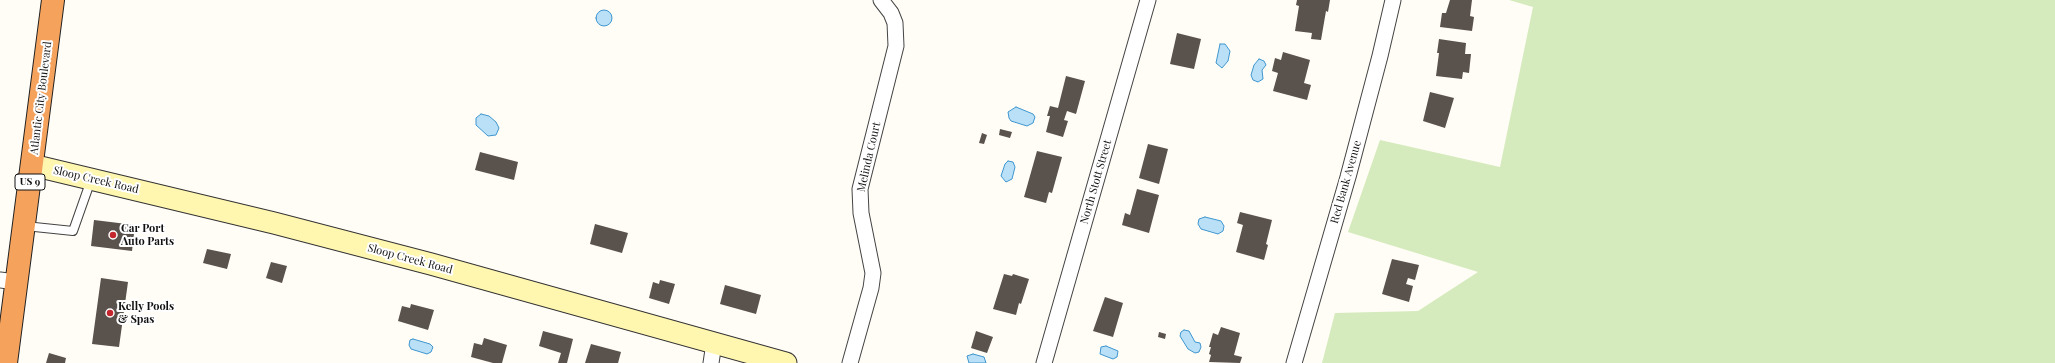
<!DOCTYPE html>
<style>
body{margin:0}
canvas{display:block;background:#fffdf5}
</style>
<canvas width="2055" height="363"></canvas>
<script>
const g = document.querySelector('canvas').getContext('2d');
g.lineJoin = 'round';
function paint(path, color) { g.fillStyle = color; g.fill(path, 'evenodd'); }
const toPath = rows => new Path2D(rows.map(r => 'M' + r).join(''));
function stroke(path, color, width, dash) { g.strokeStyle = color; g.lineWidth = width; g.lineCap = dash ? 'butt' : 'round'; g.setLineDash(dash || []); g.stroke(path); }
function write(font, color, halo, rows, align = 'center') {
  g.font = font + ' "Playfair Display",serif'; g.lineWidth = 4; g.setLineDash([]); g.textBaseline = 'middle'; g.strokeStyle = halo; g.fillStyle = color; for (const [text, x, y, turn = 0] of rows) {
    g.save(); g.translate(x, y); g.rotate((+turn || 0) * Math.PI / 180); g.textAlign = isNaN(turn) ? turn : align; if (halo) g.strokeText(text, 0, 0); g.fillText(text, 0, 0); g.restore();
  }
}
const green = toPath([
 [1509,0,2055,0,2055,363,1322,363,1335,313,1418,311,1478,272,1348,232,1380,140,1500,167,1533,7]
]);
const water = toPath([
 '596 18a8 8 0 1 1 16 0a8 8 0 1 1-16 0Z',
 [1220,44,1225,44,1230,51,1228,61,1222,68,1216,63,1220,44],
 [1259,59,1264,61,1266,65,1262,70,1263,79,1258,82,1253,80,1251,75,1254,65,1259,59],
 [1016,107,1033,114,1035,117,1033,123,1027,126,1011,121,1009,118,1008,112,1016,107],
 [481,114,489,116,496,122,499,128,496,135,488,136,476,125,476,118,481,114],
 [1008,161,1013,162,1015,167,1012,179,1006,182,1001,176,1005,164,1008,161],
 [1205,217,1221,221,1224,226,1223,231,1218,234,1201,229,1198,224,1199,219,1205,217],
 [1184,330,1189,331,1195,342,1200,343,1201,347,1199,352,1195,353,1188,349,1180,336,1181,332,1184,330],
 [413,339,430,344,433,347,431,352,427,354,411,349,409,345,410,340,413,339],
 [1106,346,1118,351,1117,357,1113,359,1100,354,1101,347,1106,346],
 [973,354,984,357,986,363,969,363,967,356,973,354]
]);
const building = toPath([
 [1297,0,1330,0,1328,12,1326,11,1321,40,1311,39,1312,33,1295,31,1299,6,1296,5],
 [1450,0,1472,0,1470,16,1474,17,1472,31,1440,27,1442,13,1446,13],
 [1177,33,1201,39,1194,69,1170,64],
 [1439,39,1466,43,1465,54,1471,54,1469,73,1463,72,1462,79,1436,76,1439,53,1437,53],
 [1283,52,1310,60,1304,83,1311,85,1307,100,1273,91,1278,73,1272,71,1275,58,1281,60],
 [1066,76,1085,81,1076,114,1067,111,1064,120,1068,121,1063,137,1046,132,1050,116,1047,116,1050,106,1058,108],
 [1430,92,1454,98,1445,128,1423,121],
 [1000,129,1012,132,1010,138,999,135],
 [982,133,987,135,984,144,979,143],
 [1148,144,1168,149,1159,184,1139,178],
 [1037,151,1062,157,1052,193,1049,192,1046,203,1024,197],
 [480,152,518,162,514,180,475,170],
 [1137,189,1159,195,1149,233,1122,225,1125,213,1130,215],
 [1240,212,1272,220,1266,244,1268,245,1264,260,1236,252,1243,225,1237,223],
 [94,220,135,225,132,251,91,246],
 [595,224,628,233,622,253,590,244],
 [207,249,231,254,227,269,203,263],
 [1392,259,1419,265,1415,280,1408,278,1406,284,1413,286,1409,302,1382,294],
 [271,262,287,266,282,283,266,278],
 [1004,274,1012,276,1013,274,1029,279,1021,304,1019,303,1016,315,993,309],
 [101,278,128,282,119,347,92,344],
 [660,280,675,284,669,304,649,298,653,282,659,284],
 [725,285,761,295,756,314,720,304],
 [1105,297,1123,303,1113,337,1093,331],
 [411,304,434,310,428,330,398,321,402,306,410,308],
 [1221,327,1240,333,1234,355,1242,357,1240,363,1209,362,1211,355,1209,354,1211,347,1209,347,1213,333,1218,335],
 [543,331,573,339,567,363,558,363,561,353,539,346],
 [976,331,993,337,987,353,971,348],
 [1159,332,1166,334,1165,339,1158,337],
 [484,338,507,345,502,363,493,363,471,357,474,343,482,345],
 [591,344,621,352,618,363,585,363],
 [49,353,66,358,65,363,46,363]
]);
const lane = toPath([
 [25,226,73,231,91,180]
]);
const street = toPath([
 [0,280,16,282],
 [711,363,714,343],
 [850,363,871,288,873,273,861,213,860,189,896,46,895,23,891,13,881,0],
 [1044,363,1148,0],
 [1294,363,1348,177,1380,56,1393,0]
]);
const secondary = toPath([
 [32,165,274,223,431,264,786,363]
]);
const highway = toPath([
 [6,363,53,0]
]);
const markers = [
 [113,235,4,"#c4262e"],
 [110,313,4,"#c4262e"]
];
const shields = [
 [30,182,30]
];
const shieldNames = [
 ["US 9",30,182]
];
const streetNames = [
 ["Atlantic City Boulevard",41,98,-83],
 ["Melinda Court",869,157,-77],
 ["Sloop Creek Road",96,180,13],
 ["North Stott Street",1096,182,-74],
 ["Red Bank Avenue",1346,182,-74],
 ["Sloop Creek Road",410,259,15]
];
const poiNames = [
 ["Car Port",121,229],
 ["Auto Parts",121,242],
 ["Kelly Pools",118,307],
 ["& Spas",118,320]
];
paint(green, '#d5ebbd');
paint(water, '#b9e0f7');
stroke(water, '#3f96cf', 1);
paint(building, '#5a524d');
stroke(lane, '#444', 10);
stroke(street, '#444', 17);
stroke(secondary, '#333', 23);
stroke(highway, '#222', 24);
stroke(lane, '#fff', 8);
stroke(street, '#fff', 15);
stroke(secondary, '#fff6b0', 21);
stroke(highway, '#f5a25d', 22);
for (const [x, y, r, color] of markers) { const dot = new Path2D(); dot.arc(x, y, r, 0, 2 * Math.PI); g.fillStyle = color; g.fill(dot); stroke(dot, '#fff', 1.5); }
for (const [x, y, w] of shields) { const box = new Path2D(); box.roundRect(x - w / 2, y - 8, w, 16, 3); g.fillStyle = '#fff'; g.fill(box); stroke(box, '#111', 1); }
write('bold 10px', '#111', null, shieldNames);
write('11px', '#111', '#fff', streetNames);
write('bold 11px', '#111', '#fff', poiNames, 'left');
</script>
